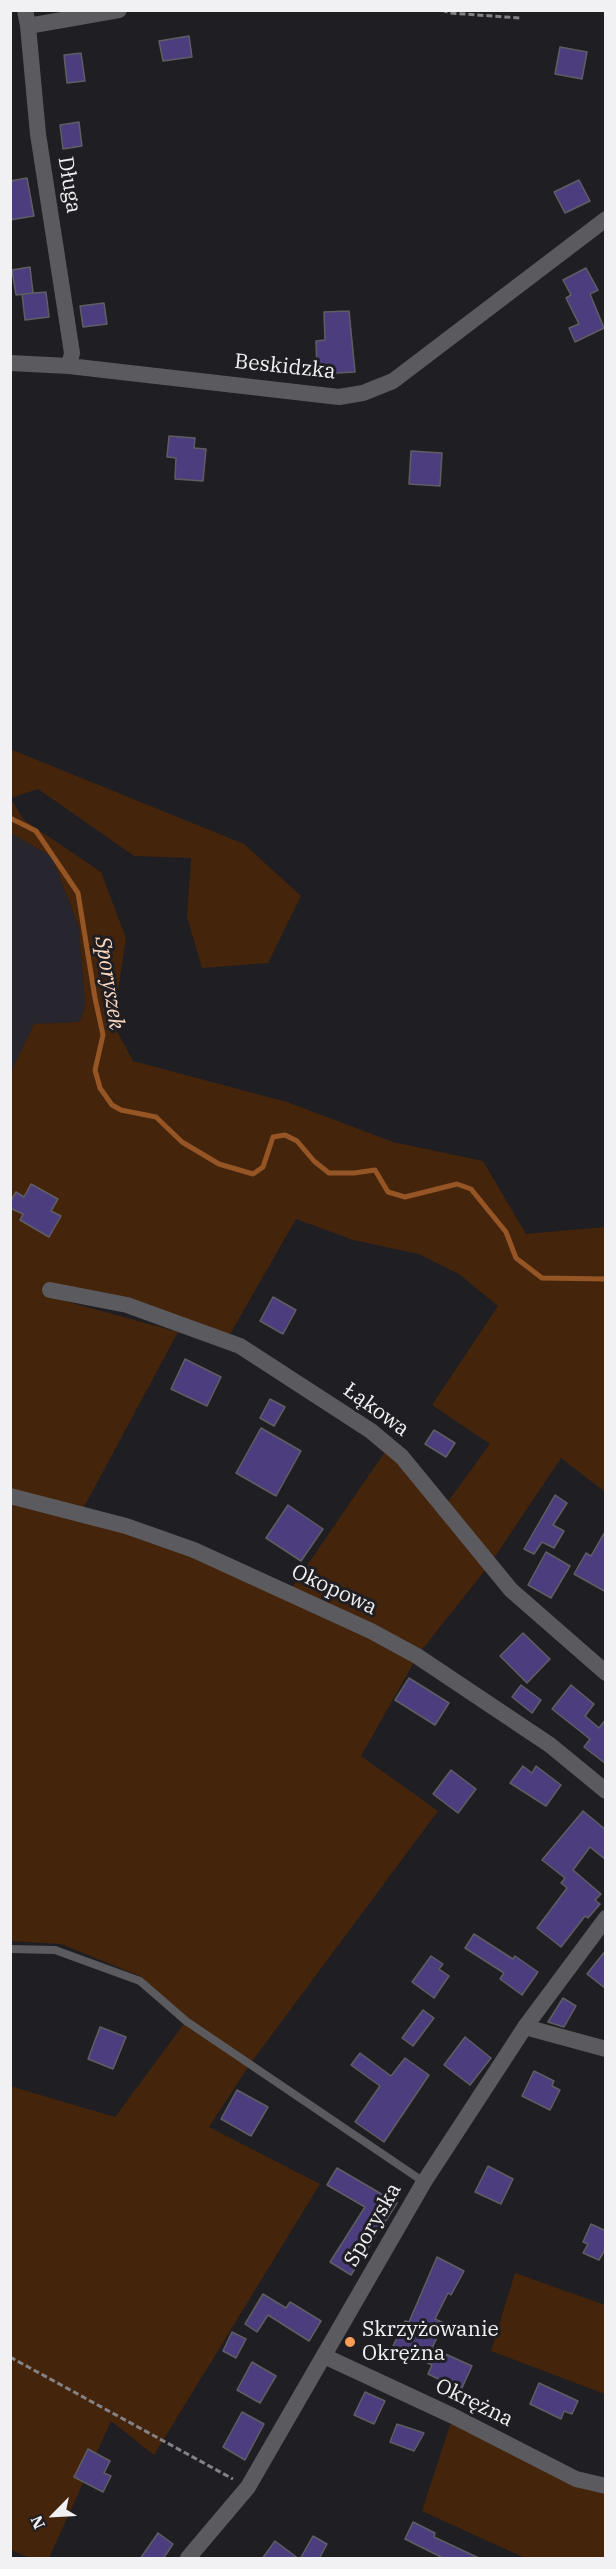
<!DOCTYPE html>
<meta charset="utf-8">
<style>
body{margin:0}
#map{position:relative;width:616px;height:2569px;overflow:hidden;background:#1f1e22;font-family:"IBM Plex Serif",serif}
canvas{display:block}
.frame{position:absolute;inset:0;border:12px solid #f1f1f3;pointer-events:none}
.north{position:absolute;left:24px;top:2485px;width:60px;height:60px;-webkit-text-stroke:4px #1f1e22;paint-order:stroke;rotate:246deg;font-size:16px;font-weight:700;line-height:24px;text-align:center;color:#f1f1f3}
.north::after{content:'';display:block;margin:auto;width:21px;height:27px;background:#f1f1f3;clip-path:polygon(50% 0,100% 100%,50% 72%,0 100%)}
</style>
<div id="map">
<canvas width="616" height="2569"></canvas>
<div class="frame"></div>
<div class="north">N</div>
</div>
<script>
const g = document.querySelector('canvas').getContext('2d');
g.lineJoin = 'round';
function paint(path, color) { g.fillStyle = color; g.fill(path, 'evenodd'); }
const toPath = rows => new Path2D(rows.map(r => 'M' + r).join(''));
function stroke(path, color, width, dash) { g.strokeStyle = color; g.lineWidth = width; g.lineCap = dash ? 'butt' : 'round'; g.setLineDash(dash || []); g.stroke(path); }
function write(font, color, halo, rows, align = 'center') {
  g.font = font + ' "IBM Plex Serif",serif'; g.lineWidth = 6; g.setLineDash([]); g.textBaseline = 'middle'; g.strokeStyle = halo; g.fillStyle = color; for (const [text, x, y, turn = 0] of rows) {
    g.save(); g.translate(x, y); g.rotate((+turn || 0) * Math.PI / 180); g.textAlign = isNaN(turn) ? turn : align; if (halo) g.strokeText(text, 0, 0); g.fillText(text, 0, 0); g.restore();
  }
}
const built = toPath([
 [11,833,52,857,79,929,85,1005,80,1022,34,1024,11,1074]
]);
const green = toPath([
 [10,749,244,844,301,896,268,963,202,968,187,917,191,858,134,856,38,789,11,798],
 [11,799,24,820,101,872,126,938,113,1024,133,1061,287,1102,393,1142,483,1161,526,1234,605,1227,605,1492,561,1458,490,1564,417,1656,288,1593,389,1446,444,1507,490,1444,432,1405,498,1306,459,1274,419,1254,353,1240,296,1219,230,1334,42,1287,43,1295,178,1332,84,1507,11,1494,10,1074,34,1024,80,1022,85,1005,79,928,52,857,11,833],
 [11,1502,123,1530,190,1555,367,1637,414,1662,361,1756,438,1811,250,2064,209,2127,320,2184,154,2455,111,2421,49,2558,30,2558,11,2550,10,2086,115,2117,186,2021,142,1977,61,1944,11,1941],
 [515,2273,605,2305,605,2394,491,2351],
 [453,2416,605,2486,605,2558,525,2558,422,2511]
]);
const stream = toPath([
 [10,818,36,831,78,893,95,998,103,1035,95,1070,100,1088,112,1105,121,1110,156,1117,182,1142,219,1164,253,1174,263,1167,273,1137,285,1135,297,1141,314,1161,329,1173,354,1173,375,1170,388,1192,405,1197,457,1184,471,1189,506,1232,516,1258,542,1278,606,1279]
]);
const building = toPath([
 [189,36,192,57,163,61,159,41,189,36],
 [560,47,587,52,582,79,555,74,560,47],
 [81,53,85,81,67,83,64,55,81,53],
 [79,122,82,146,63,149,60,125,79,122],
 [27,178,34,216,10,220,10,181,27,178],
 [579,180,590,201,565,213,554,192,579,180],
 [30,267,33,293,16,295,12,270,30,267],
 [586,268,598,290,590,294,604,328,575,342,569,328,579,324,566,298,571,295,563,280,586,268],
 [46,292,49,317,25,320,22,294,46,292],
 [104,303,107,324,83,327,80,306,104,303],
 [349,311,355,372,317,374,316,341,325,340,324,312,349,311],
 [169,436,195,438,194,448,206,449,203,481,175,479,176,458,167,457,169,436],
 [411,451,442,453,440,486,409,484,411,451],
 [31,1184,58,1199,51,1211,61,1216,49,1237,20,1220,23,1214,10,1208,10,1202,16,1192,24,1197,31,1184],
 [273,1297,296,1310,283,1334,260,1321,273,1297],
 [185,1359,221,1377,207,1406,171,1389,185,1359],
 [270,1399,285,1407,274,1426,260,1418,270,1399],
 [261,1428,301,1451,276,1496,236,1473,261,1428],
 [434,1430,455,1443,446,1457,425,1444,434,1430],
 [555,1495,567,1503,553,1525,564,1531,554,1548,542,1542,534,1554,524,1549,555,1495],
 [288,1505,323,1529,301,1561,266,1538,288,1505],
 [606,1530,606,1592,574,1574,586,1553,591,1556,606,1530],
 [546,1552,570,1566,551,1598,528,1585,546,1552],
 [523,1633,550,1659,527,1683,500,1656,523,1633],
 [409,1678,449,1703,435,1725,395,1700,409,1678],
 [521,1685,541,1700,532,1713,512,1697,521,1685],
 [571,1685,594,1704,585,1716,599,1728,606,1719,606,1764,584,1747,590,1739,552,1709,571,1685],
 [523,1766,532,1773,536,1766,561,1785,546,1806,510,1783,523,1766],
 [451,1770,476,1789,458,1813,433,1794,451,1770],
 [583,1811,606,1830,606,1860,590,1847,573,1870,601,1894,595,1900,600,1904,588,1918,585,1916,561,1947,537,1928,567,1888,561,1883,565,1878,542,1860,583,1811],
 [474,1934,513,1959,515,1956,538,1972,522,1995,500,1979,504,1973,465,1948,474,1934],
 [606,1950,606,1989,587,1974,606,1950],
 [431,1956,443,1964,439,1969,449,1976,434,1998,412,1982,431,1956],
 [563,1998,576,2006,564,2027,548,2022,563,1998],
 [423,2010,434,2018,413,2046,402,2038,423,2010],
 [100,2027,126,2037,113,2069,88,2059,100,2027],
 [465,2037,491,2058,470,2085,444,2065,465,2037],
 [360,2053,391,2076,405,2058,429,2075,384,2142,355,2122,380,2086,351,2065,360,2053],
 [534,2071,554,2081,552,2086,560,2090,550,2110,522,2096,534,2071],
 [237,2090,268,2107,251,2136,221,2119,237,2090],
 [488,2166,513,2179,501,2204,475,2192,488,2166],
 [337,2168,397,2203,351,2275,330,2262,365,2207,327,2185,337,2168],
 [591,2224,606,2231,606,2248,599,2260,583,2253,588,2244,583,2242,591,2224],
 [437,2257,464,2271,451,2295,448,2293,435,2319,444,2323,432,2348,472,2366,461,2390,428,2374,432,2365,393,2346,405,2321,409,2322,437,2257],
 [263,2294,286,2308,290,2302,321,2321,309,2341,268,2315,257,2332,245,2324,263,2294],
 [232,2332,246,2339,236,2358,223,2351,232,2332],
 [252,2362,276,2376,260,2403,237,2390,252,2362],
 [539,2383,578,2401,572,2414,564,2411,561,2419,530,2404,539,2383],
 [365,2392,385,2401,374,2424,354,2415,365,2392],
 [242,2412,264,2424,245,2460,223,2447,242,2412],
 [397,2424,424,2433,414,2451,390,2442,397,2424],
 [88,2449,110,2461,104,2473,111,2476,103,2492,74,2477,88,2449],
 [413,2522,435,2533,434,2537,481,2559,445,2559,405,2539,413,2522],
 [158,2533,173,2544,163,2559,140,2559,158,2533],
 [313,2536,327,2544,319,2559,300,2559,313,2536],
 [275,2541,299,2559,262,2559,275,2541]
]);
const path = toPath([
 [442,10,450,13,520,18],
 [10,2357,233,2479]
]);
const service = toPath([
 [10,1949,55,1950,140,1981,186,2021,424,2182]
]);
const minor = toPath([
 [25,10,28,26,38,134,72,353,69,366],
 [28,26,119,10],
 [10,363,69,366,339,397,363,393,393,381,606,219],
 [50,1290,127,1305,240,1346,371,1431,402,1457,511,1590,606,1673],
 [10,1496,126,1526,194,1550,371,1631,417,1656,550,1745,606,1791],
 [525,2027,606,2049],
 [324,2356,453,2416,576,2479,606,2486]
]);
const tertiary = toPath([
 [188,2558,248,2487,424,2182,525,2027,606,1918]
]);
const markers = [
 [350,2342,6,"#fd9c56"]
];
const streetNames = [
 ["Długa",69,185,81],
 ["Beskidzka",285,367,6],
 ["Łąkowa",376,1410,36],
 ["Okopowa",334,1590,25],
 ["Sporyska",373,2225,-60],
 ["Okrężna",474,2403,26]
];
const poiNames = [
 ["Skrzyżowanie",362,2330],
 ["Okrężna",362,2354]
];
const waterNames = [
 ["Sporyszek",109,983,81]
];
paint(built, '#27262f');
paint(green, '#45240c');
stroke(stream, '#955525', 5);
paint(building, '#4b3d7e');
stroke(building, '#5f5f63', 1.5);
stroke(path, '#838386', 3, [6, 3]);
stroke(service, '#5b5b5f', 8);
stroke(minor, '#5b5b5f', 16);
stroke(tertiary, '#5b5b5f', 16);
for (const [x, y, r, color] of markers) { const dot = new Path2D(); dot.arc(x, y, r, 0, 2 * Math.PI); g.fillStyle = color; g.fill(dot); stroke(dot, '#1f1e22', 2); }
write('21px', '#f1f1f3', '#1f1e22', streetNames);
write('21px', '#f1f1f3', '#1f1e22', poiNames, 'left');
write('italic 22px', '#fdd7be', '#1f1e22', waterNames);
</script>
